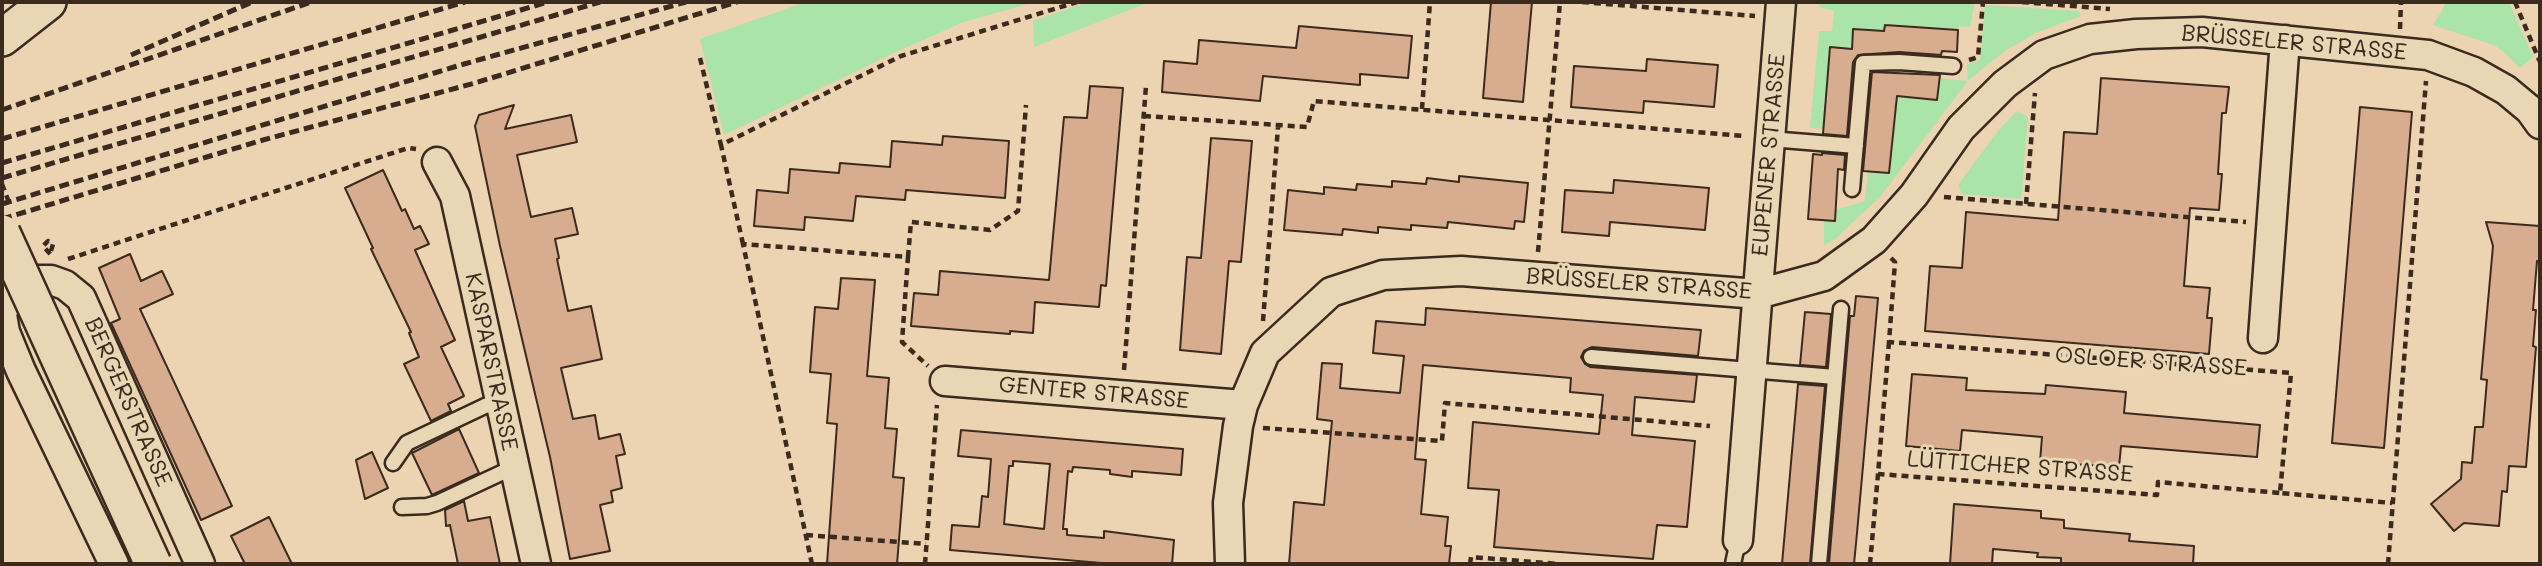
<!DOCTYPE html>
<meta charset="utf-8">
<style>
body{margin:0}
#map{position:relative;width:2542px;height:566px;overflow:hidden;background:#ecd3b2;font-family:Mali,sans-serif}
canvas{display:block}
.frame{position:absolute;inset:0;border:4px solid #3b2a1e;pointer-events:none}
</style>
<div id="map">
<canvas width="2542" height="566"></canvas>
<div class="frame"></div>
</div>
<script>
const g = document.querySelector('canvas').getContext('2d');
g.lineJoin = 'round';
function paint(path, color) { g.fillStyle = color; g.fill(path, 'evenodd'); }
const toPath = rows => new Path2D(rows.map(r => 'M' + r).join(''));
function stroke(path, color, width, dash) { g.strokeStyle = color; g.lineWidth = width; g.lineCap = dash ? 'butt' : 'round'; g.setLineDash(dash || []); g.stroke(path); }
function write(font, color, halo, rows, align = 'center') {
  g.font = font + ' Mali,sans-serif'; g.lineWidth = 6; g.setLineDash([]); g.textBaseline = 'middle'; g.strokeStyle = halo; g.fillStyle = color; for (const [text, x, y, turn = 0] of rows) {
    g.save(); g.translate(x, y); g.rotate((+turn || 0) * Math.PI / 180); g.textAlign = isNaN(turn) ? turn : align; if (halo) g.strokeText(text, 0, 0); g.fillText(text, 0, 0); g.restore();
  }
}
const green = toPath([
 [806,2,1035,2,964,22,898,51,724,135,700,39],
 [1088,2,1150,2,1034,47,1033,21],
 [1819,2,1975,2,1970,27,1959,26,1958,30,1885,25,1884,31,1854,29,1852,49,1829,48,1824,121,1836,130,1810,128,1819,31,1832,31,1834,11,1819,7],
 [2447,2,2509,2,2533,57,2520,68,2505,53,2494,45,2433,25],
 [1985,5,2079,11,2081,16,2038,32,2005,51,1982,69,1968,81,1880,197,1834,240,1824,245,1824,220,1834,221,1835,210,1865,201,1868,171,1889,173,1896,96,1937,100,1939,78,1968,81,1967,65,1980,60],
 [2017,111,2028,117,2021,199,1962,194,1958,185,1997,132]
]);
const building = toPath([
 [1491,2,1532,2,1523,102,1483,98,1491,2],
 [1885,25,1958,30,1957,52,1942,51,1941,55,1899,52,1858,55,1853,62,1847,136,1823,134,1830,47,1852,49,1853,29,1884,31,1885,25],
 [1299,26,1412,36,1408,78,1360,74,1360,85,1263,76,1260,101,1162,92,1164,61,1197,64,1199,40,1296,48,1299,26],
 [1647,59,1718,65,1714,107,1644,101,1643,113,1571,107,1574,66,1646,71,1647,59],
 [1872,72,1940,75,1937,100,1897,96,1889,173,1863,171,1872,72],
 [2101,78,2229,87,2226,113,2222,113,2218,174,2222,174,2219,210,2190,208,2184,286,2210,288,2207,318,2212,318,2209,354,1925,331,1930,266,1962,268,1966,212,2058,220,2064,132,2097,134,2101,78],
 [1090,86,1123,88,1106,286,1101,285,1099,307,1035,302,1033,333,1010,331,1010,334,911,326,914,293,938,295,940,271,1049,280,1064,117,1087,118,1090,86],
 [514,105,505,129,571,115,577,142,517,155,531,217,572,208,578,234,555,239,559,258,557,259,568,311,591,306,602,359,561,368,573,419,595,415,599,439,620,434,625,454,616,456,622,488,611,491,613,502,600,505,610,551,570,559,550,457,500,246,475,126,479,115,514,105],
 [2360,107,2412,112,2384,448,2332,443,2360,107],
 [943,136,1009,141,1005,198,906,190,905,200,856,196,853,221,805,217,804,230,754,226,757,190,788,193,790,169,839,173,840,163,890,167,892,141,942,145,943,136],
 [1211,138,1252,141,1241,262,1229,261,1221,354,1180,350,1187,257,1201,258,1211,138],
 [1822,153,1845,155,1844,170,1838,169,1835,221,1808,219,1813,154,1822,155,1822,153],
 [383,170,402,211,405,209,414,229,420,226,429,244,415,250,455,340,441,347,464,396,448,404,451,411,431,421,404,364,419,357,409,333,411,332,371,249,373,248,345,188,383,170],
 [1459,176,1528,183,1524,222,1515,221,1514,229,1448,222,1447,228,1411,225,1411,230,1378,227,1378,233,1343,229,1342,235,1284,230,1288,190,1324,194,1324,187,1356,190,1357,184,1392,187,1392,181,1426,184,1427,178,1459,182,1459,176],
 [1614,180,1709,188,1705,230,1610,222,1609,236,1562,232,1565,190,1613,193,1614,180],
 [2486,222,2540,226,2540,262,2537,261,2533,310,2536,310,2533,346,2536,347,2526,467,2509,466,2507,492,2502,491,2499,526,2464,523,2454,531,2431,504,2461,479,2462,462,2472,463,2475,427,2483,427,2487,380,2481,379,2493,246,2486,222],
 [130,254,141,281,162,271,173,294,140,309,232,506,201,520,111,323,120,319,99,268,130,254],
 [841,278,875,280,867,376,889,378,885,428,897,429,893,477,904,478,897,564,827,564,837,424,827,423,831,374,810,372,815,307,838,309,841,278],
 [1856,296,1878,298,1857,533,1854,564,1829,564,1850,316,1854,316,1856,296],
 [1426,308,1701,330,1698,356,1592,347,1584,351,1581,357,1585,364,1590,367,1697,375,1694,402,1635,397,1632,435,1695,441,1687,527,1657,525,1653,559,1494,547,1499,490,1468,488,1473,422,1599,434,1603,395,1570,392,1571,378,1423,365,1415,459,1426,460,1421,514,1448,517,1445,546,1451,546,1449,564,1289,564,1294,502,1324,505,1332,421,1317,419,1322,363,1342,364,1340,388,1400,393,1404,356,1373,353,1376,321,1425,325,1426,308],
 [1805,312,1831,314,1826,367,1800,365,1805,312],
 [1912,374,1967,378,1966,390,2045,394,2046,385,2126,392,2124,413,2260,425,2257,457,2121,446,2119,467,2040,462,2042,437,1962,430,1960,451,1906,446,1912,374],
 [1798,384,1825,386,1810,564,1782,564,1798,384],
 [459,429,479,473,432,495,412,453,459,429],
 [961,430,1183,449,1181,475,1132,471,1132,477,1110,474,1110,470,1073,467,1072,472,1068,471,1063,529,1067,529,1067,535,1104,538,1104,531,1174,540,1172,564,1113,564,950,550,952,525,979,527,982,496,988,497,991,459,958,456,961,430],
 [1013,461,1050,464,1044,529,1004,524,1009,466,1013,466,1013,461],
 [372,452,388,488,365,499,356,460,372,452],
 [464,501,468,521,490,517,500,564,458,564,450,525,446,526,445,510,464,501],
 [1954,504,2041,511,2041,518,2064,520,2064,528,2130,534,2129,541,2194,546,2193,564,2061,564,2061,558,2037,557,2038,553,1993,549,1992,564,1950,564,1954,504],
 [269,517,292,564,245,564,231,536,269,517]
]);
const path = toPath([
 [1582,2,1755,16],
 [2022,2,2110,9],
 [2515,2,2540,62],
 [2400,29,2401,2],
 [700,58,721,145],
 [1969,60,1978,57,1983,2],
 [1422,109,1430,2],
 [1144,116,1307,127,1314,101,1745,136],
 [1944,197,2246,222],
 [2026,204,2035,93],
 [743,244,721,145,901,56,1077,2],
 [51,251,53,244,48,241,43,246,51,255],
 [1538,252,1560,2],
 [908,257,911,222,990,230,1018,211,1026,105],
 [1891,258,1895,262,1889,342,2291,373,2280,493,2392,503],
 [68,259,408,148,416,149],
 [1263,321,1278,127],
 [1889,342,1878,474,2157,495,2158,482,2280,493],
 [1124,370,1146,86],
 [1263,428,1442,441,1445,403,1710,426],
 [806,535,926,544],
 [812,564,743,244,908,257,902,342,928,366],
 [925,564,937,405],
 [1470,564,1471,557,1559,564],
 [1870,564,1878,474],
 [2388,564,2426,81]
]);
const service = toPath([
 [1770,139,1856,146],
 [1852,189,1863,63,1899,62,1953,66],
 [1591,357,1835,377],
 [393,463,407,443,485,406,500,401],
 [402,507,427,506,437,503,514,467],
 [1733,564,1738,540],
 [1819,564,1841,309]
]);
const minor = toPath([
 [437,162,455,196,536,564],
 [2,314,7,299,24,285,37,280,51,280,65,285,81,298,200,564],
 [2,315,5,332,21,371,114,564],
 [2263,338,2285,40],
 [945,381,1243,405],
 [1738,540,1781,2],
 [1230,564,1228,503,1238,426,1243,405,1265,353,1331,292,1383,275,1461,271,1758,294,1824,276,1874,240,1914,195,1961,128,2005,84,2044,55,2090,39,2136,34,2202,32,2428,55,2474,72,2506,90,2530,110,2540,124]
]);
const tertiary = toPath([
 [2,38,48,2]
]);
const rail = toPath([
 [131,55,252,2],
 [2,110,311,2],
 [2,139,465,2],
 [2,163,548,2],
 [2,178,600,2],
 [2,204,464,64,686,2],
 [2,219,263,140,475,83,737,2]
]);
const pathBridge = toPath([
 [2,184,10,205]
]);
const tertiaryBridge = toPath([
 [2,233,153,564]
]);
const streetNames = [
 ["BRÜSSELER STRASSE",2294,43,5],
 ["EUPENER STRASSE",1769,155,-85],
 ["BRÜSSELER STRASSE",1639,284,4],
 ["KASPARSTRASSE",491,362,78],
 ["OSLOER STRASSE",2151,362,4],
 ["GENTER STRASSE",1094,393,5],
 ["BERGERSTRASSE",128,402,66],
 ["LÜTTICHER STRASSE",2020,467,4]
];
paint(green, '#abe4a9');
paint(building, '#d7ac8f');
stroke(building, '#3b2a1e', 2);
stroke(service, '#3b2a1e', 19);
stroke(minor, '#3b2a1e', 33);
stroke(tertiary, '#3b2a1e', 40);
stroke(path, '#3b2a1e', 4.5, [7, 5]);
stroke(service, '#e9d6b4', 14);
stroke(minor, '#e9d6b4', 28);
stroke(tertiary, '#e9d6b4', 35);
stroke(rail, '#3b2a1e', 5, [10, 5]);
stroke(tertiaryBridge, '#3b2a1e', 40, []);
stroke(pathBridge, '#3b2a1e', 4.5, [7, 5]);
stroke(tertiaryBridge, '#e9d6b4', 35);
write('23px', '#3b2a1e', '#e9d6b4', streetNames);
</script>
